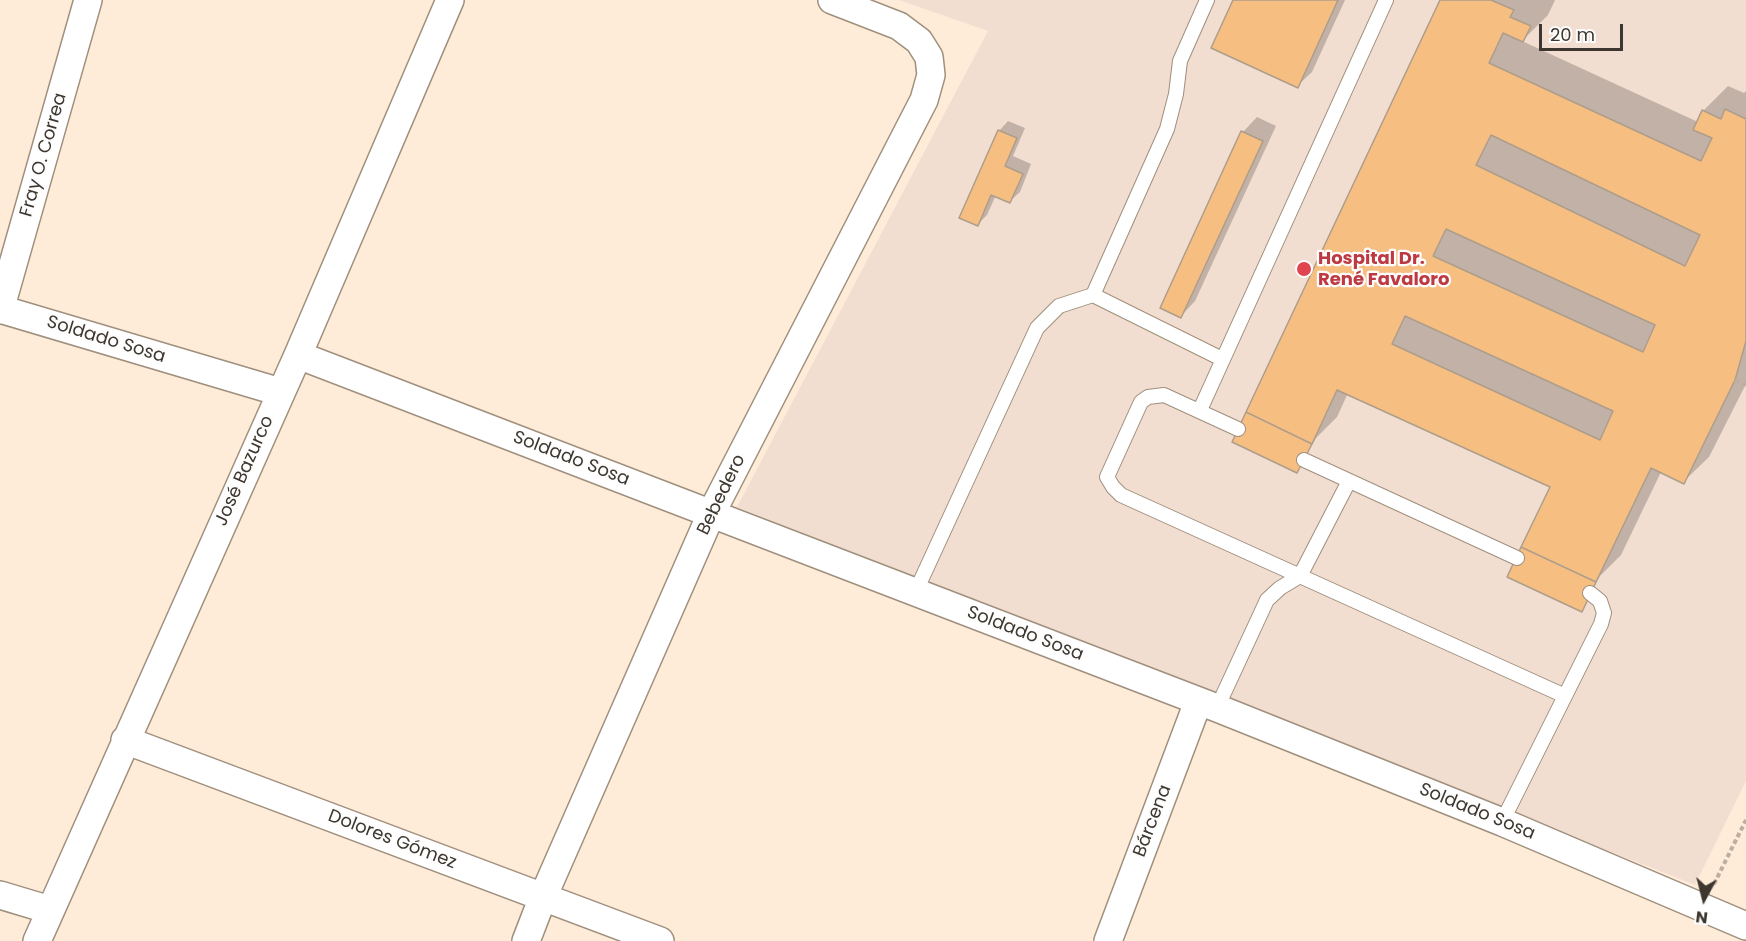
<!DOCTYPE html>
<meta charset="utf-8">
<style>
body{margin:0}
#map{position:relative;width:1746px;height:941px;overflow:hidden;background:#feecd9;font-family:Poppins,sans-serif}
canvas{display:block}
.north{position:absolute;left:1674px;top:869px;width:60px;height:60px;-webkit-text-stroke:4px #fdfdfd;paint-order:stroke;rotate:187deg;font-size:16px;font-weight:700;line-height:24px;text-align:center;color:#3d372f}
.north::after{content:'';display:block;margin:auto;width:21px;height:27px;background:#3d372f;clip-path:polygon(50% 0,100% 100%,50% 72%,0 100%)}
.scale{position:absolute;left:1539px;top:24px;width:84px;height:27px;box-sizing:border-box;border:3px solid #3d372f;border-top:0;padding-left:8px;font-size:18px;line-height:21px;white-space:nowrap;color:#3d372f;-webkit-text-stroke:4px #fdfdfd;paint-order:stroke}
</style>
<div id="map">
<canvas width="1746" height="941"></canvas>
<div class="north">N</div>
<div class="scale">20 m</div>
</div>
<script>
const g = document.querySelector('canvas').getContext('2d');
g.lineJoin = 'round';
function paint(path, color) { g.fillStyle = color; g.fill(path, 'evenodd'); }
const toPath = rows => new Path2D(rows.map(r => 'M' + r).join(''));
function stroke(path, color, width, dash) { g.strokeStyle = color; g.lineWidth = width; g.lineCap = dash ? 'butt' : 'round'; g.setLineDash(dash || []); g.stroke(path); }
function write(font, color, halo, rows, align = 'center') {
  g.font = font + ' Poppins,sans-serif'; g.lineWidth = 4.5; g.setLineDash([]); g.textBaseline = 'middle'; g.strokeStyle = halo; g.fillStyle = color; for (const [text, x, y, turn = 0] of rows) {
    g.save(); g.translate(x, y); g.rotate((+turn || 0) * Math.PI / 180); g.textAlign = isNaN(turn) ? turn : align; if (halo) g.strokeText(text, 0, 0); g.fillText(text, 0, 0); g.restore();
  }
}
const medical = toPath([
 [899,0,1746,0,1746,781,1695,885,737,507,988,31]
]);
const shadow = toPath([
 [1235,0,1345,0,1312,72,1297,86],
 [1441,0,1555,0,1548,15,1522,41,1698,122,1703,111,1728,86,1744,93,1746,91,1746,384,1709,457,1683,482,1661,472,1621,555,1600,576,1581,610,1552,486,1348,393,1337,417,1316,438,1297,471],
 [1257,117,1276,126,1195,301,1181,316,1243,132],
 [1008,121,1025,128,1013,156,1031,164,1020,192,1010,201,996,195,987,215,978,224,999,131]
]);
const building = toPath([
 [1233,0,1338,0,1298,88,1211,48,1233,0],
 [1440,0,1491,0,1514,10,1510,17,1531,26,1523,42,1503,33,1489,63,1701,161,1712,138,1693,130,1702,110,1721,119,1725,109,1746,119,1746,341,1735,380,1684,484,1651,468,1596,582,1521,547,1550,487,1337,390,1312,444,1246,412,1440,0],
 [1491,135,1700,235,1685,266,1476,165,1491,135],
 [1446,229,1655,325,1643,352,1433,256,1446,229],
 [1405,316,1613,411,1600,440,1392,344,1405,316],
 [998,130,1017,138,1005,166,1023,174,1010,203,991,195,978,226,959,218,998,130],
 [1241,131,1263,141,1181,318,1160,308,1241,131],
 [1246,412,1312,444,1297,473,1232,442,1246,412],
 [1521,547,1596,582,1582,612,1507,577,1521,547]
]);
const path = toPath([
 [1735,380,1746,385],
 [1714,884,1746,820]
]);
const lane = toPath([
 [1207,0,1180,61,1176,94,1167,129,1093,295,1222,359],
 [1200,410,1386,0],
 [1238,429,1164,395,1148,397,1141,402,1107,477,1113,487,1121,495,1565,696],
 [1304,460,1517,558],
 [916,591,1037,328,1059,306,1093,295],
 [1217,708,1267,600,1280,588,1300,576,1349,481],
 [1502,822,1601,624,1604,613,1600,601,1590,593]
]);
const street = toPath([
 [0,309,280,392],
 [0,310,88,0],
 [298,355,1217,708,1502,822,1746,926],
 [125,740,660,941],
 [0,895,50,910],
 [37,941,298,355,450,0],
 [526,941,543,897,712,512,924,100,931,75,929,57,919,41,899,26,832,0],
 [1108,941,1198,702]
]);
const markers = [
 [1304,269,8,"#e0444e"]
];
const streetNames = [
 ["Fray O. Correa",44,155,-74],
 ["Soldado Sosa",106,340,17],
 ["Soldado Sosa",571,459,21],
 ["José Bazurco",245,471,-66],
 ["Bebedero",722,495,-64],
 ["Soldado Sosa",1025,634,21],
 ["Soldado Sosa",1477,812,22],
 ["Bárcena",1153,821,-69],
 ["Dolores Gómez",392,840,21]
];
const healthNames = [
 ["Hospital Dr.",1318,259],
 ["René Favaloro",1318,280]
];
paint(medical, '#f2ded0');
paint(shadow, '#0003');
paint(building, '#f6bf81');
stroke(building, '#ae9d8b', 1.5);
stroke(lane, '#9f8f7d', 16);
stroke(street, '#9f8f7d', 30);
stroke(path, '#bdafa0', 4, [4.5, 3]);
stroke(lane, '#fff', 14);
stroke(street, '#fff', 27);
for (const [x, y, r, color] of markers) { const dot = new Path2D(); dot.arc(x, y, r, 0, 2 * Math.PI); g.fillStyle = color; g.fill(dot); stroke(dot, '#fdfdfd', 2); }
write('18px', '#3d372f', '#fdfdfd', streetNames);
write('bold 18px', '#be3a42', '#fdfdfd', healthNames, 'left');
</script>
